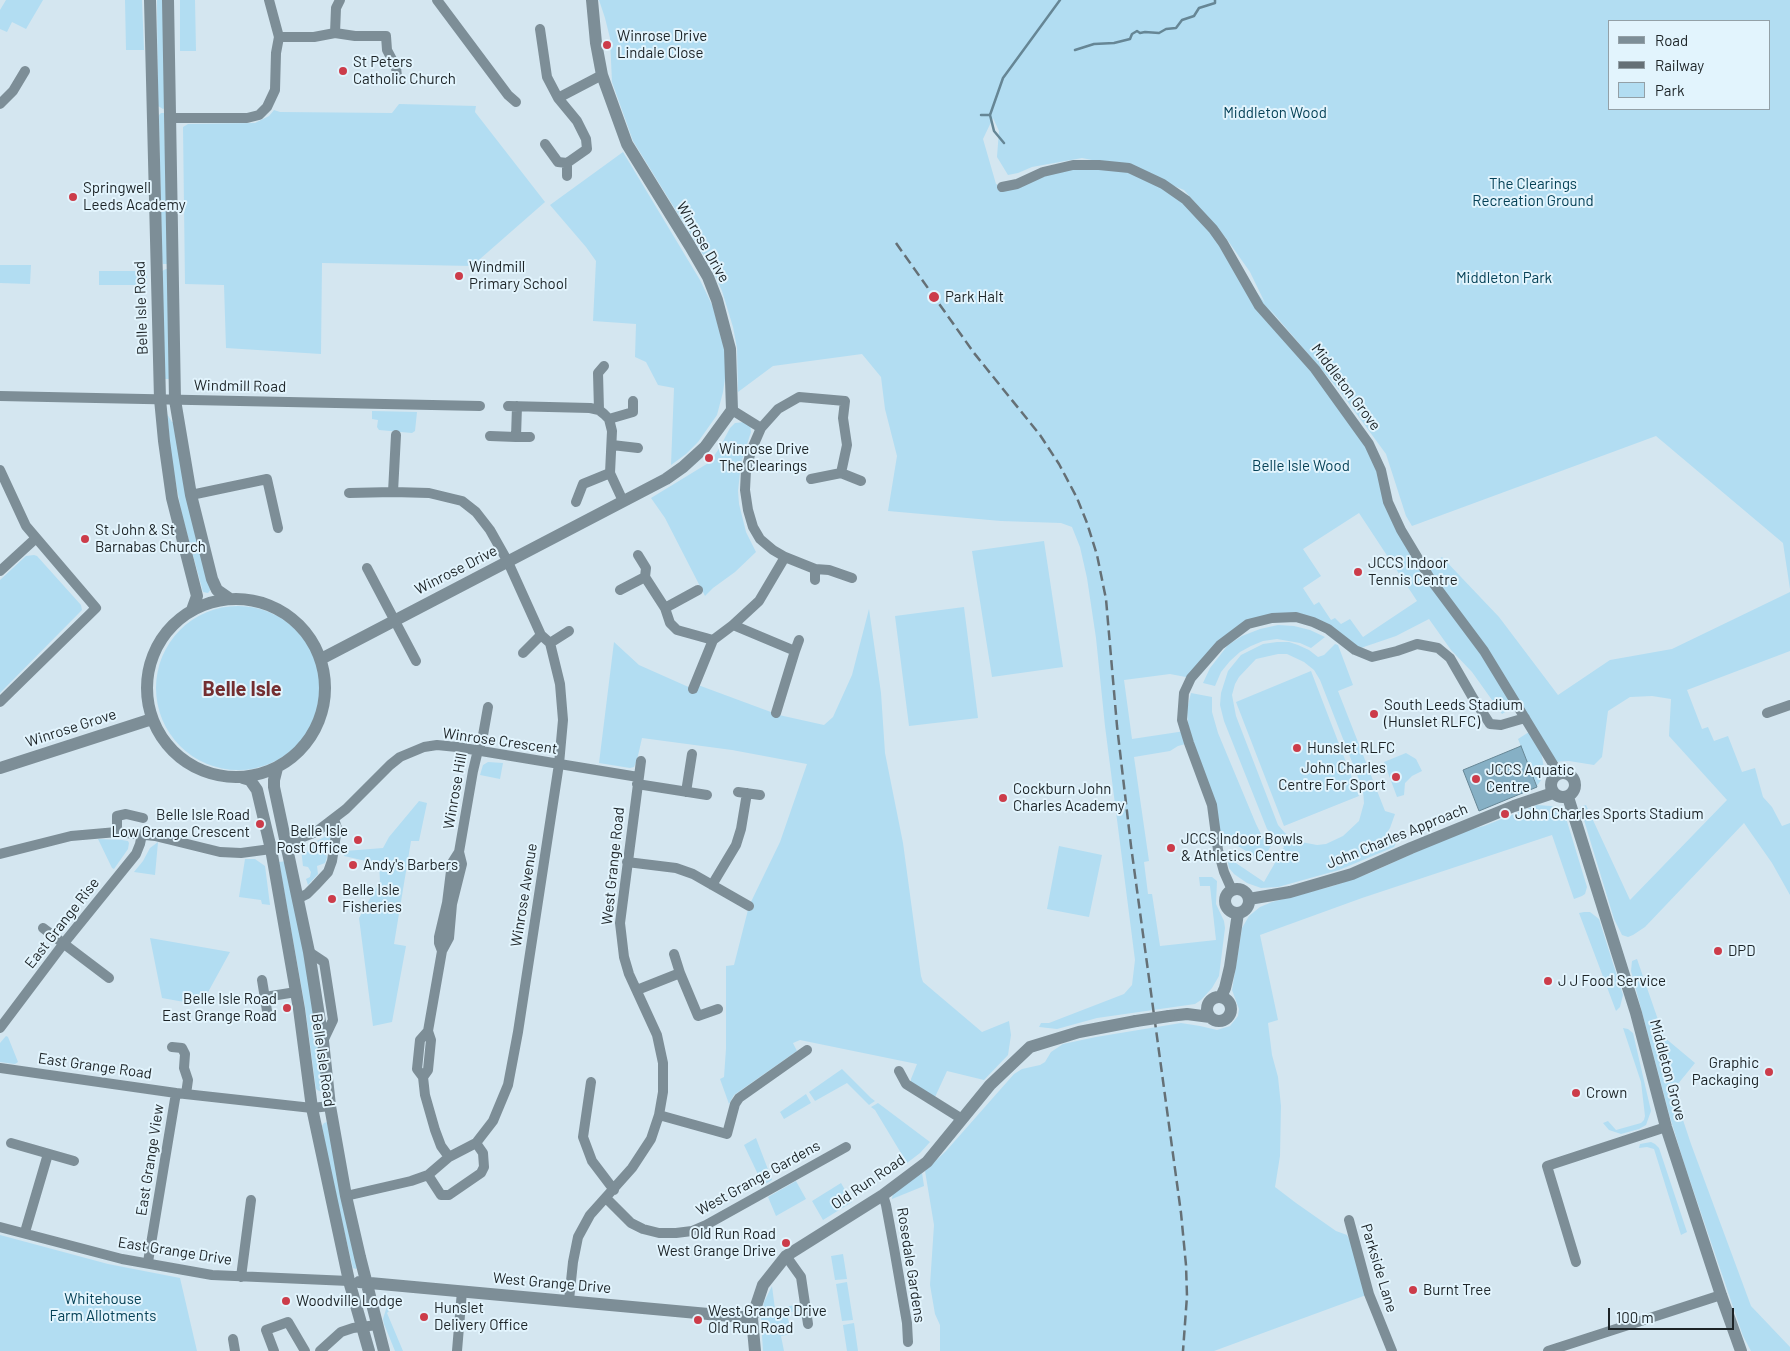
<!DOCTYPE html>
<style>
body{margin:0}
#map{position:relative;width:1790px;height:1351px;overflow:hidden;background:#d4e6f0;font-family:Barlow,sans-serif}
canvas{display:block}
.legend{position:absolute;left:1608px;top:20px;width:162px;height:90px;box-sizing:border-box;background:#e2f4fd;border:1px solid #93a0a7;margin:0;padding:6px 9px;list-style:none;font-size:15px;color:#1c2326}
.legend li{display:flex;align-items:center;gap:10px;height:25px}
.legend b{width:25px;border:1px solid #93a0a7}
.scale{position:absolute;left:1608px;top:1308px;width:126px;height:22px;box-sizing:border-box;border:2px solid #1c2326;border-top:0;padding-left:6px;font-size:15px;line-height:18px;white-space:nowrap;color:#1c2326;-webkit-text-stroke:4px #e2f4fd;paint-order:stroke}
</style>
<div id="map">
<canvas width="1790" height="1351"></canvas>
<ul class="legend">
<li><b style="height:6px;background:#7d8e97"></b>Road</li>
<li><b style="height:6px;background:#657076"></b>Railway</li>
<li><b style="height:14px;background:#b2ddf2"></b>Park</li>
</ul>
<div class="scale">100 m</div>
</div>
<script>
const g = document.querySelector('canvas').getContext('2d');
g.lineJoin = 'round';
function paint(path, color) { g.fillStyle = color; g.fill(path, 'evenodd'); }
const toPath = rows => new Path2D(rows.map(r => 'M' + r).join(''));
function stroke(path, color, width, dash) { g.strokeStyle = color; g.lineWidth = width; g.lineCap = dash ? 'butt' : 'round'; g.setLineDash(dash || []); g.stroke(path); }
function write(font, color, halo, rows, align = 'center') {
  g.font = font + ' Barlow,sans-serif'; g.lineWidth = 4; g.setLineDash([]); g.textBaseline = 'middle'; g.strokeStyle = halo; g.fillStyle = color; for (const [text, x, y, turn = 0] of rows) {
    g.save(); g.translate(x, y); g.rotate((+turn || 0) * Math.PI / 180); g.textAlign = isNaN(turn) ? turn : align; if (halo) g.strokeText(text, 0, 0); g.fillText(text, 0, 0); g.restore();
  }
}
const green = toPath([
 [6,0,43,0,26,29,12,22,7,32,0,29,0,10],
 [125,0,142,0,144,50,126,50],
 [157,0,165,0,165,108,163,109,158,106],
 [180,0,195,0,196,51,180,51],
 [599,0,1790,0,1790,589,1783,543,1656,436,1412,526,1406,516,1386,454,1339,390,1268,307,1369,444,1388,502,1424,568,1442,557,1499,617,1558,695,1610,660,1672,649,1790,592,1790,651,1687,690,1702,729,1708,727,1714,741,1728,736,1742,772,1755,768,1763,797,1772,807,1782,826,1790,823,1790,895,1772,863,1744,823,1645,927,1633,935,1628,937,1622,935,1614,919,1580,807,1586,805,1630,900,1727,800,1669,736,1671,699,1652,696,1630,697,1608,711,1602,757,1594,765,1569,761,1552,762,1517,705,1502,714,1472,672,1451,650,1429,619,1396,636,1355,650,1343,639,1296,617,1248,624,1191,678,1170,674,1124,680,1132,739,1185,731,1189,743,1178,746,1170,751,1134,757,1149,861,1144,862,1148,894,1152,894,1160,946,1216,940,1210,886,1200,886,1199,877,1212,877,1217,881,1216,904,1224,921,1225,928,1219,976,1212,988,1201,1000,1195,1004,1097,1018,1057,1029,1039,1027,1041,1023,1049,1023,1124,994,1132,985,1135,960,1105,726,1096,638,1087,578,1080,547,1072,527,1061,523,1001,521,888,511,897,456,885,409,881,377,862,354,773,366,738,392,737,348,733,327,722,291,712,269,633,141,612,82,610,38,605,18],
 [1609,21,1769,21,1769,109,1609,109],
 [993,118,999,131,997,157,1008,175,1018,173,1032,167,1082,158,1122,166,1043,172,1002,187,996,184,983,139],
 [1139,172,1184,190,1226,238,1250,272,1265,303,1185,200],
 [1359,513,1417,601,1363,637,1350,619,1341,624,1335,618,1331,620,1319,602,1314,605,1303,588,1321,576,1303,549],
 [399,104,476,106,475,112,545,202,472,266,322,263,321,354,226,348,224,285,185,284,183,127,188,124,255,123,269,116,274,110,280,112,392,113],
 [161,113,164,113,168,264,163,264,162,259,159,115],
 [623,152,700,280,713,307,725,352,726,372,723,392,717,415,698,442,686,454,671,465,674,388,658,385,646,362,635,357,636,324,593,321,596,261,586,247,550,205],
 [0,265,31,265,30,284,0,283],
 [166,269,168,269,172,379,164,379,162,271],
 [99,271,147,271,147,285,99,285],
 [372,411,417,412,415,431,412,433,379,430,377,427,378,420,372,419],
 [167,414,172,422,175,422,211,589,208,593,203,592,182,515,172,463],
 [744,422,750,425,751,432,741,463,738,491,739,504,746,532,756,552,735,572,713,588,705,596,665,518,651,498,710,462,720,447,730,428,735,423],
 [1044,541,1063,667,992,677,972,551],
 [34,555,37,556,81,605,82,610,0,693,0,580,26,556],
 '156 688a82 82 0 1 1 164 0a82 82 0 1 1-164 0Z',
 [964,607,978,718,909,726,895,616],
 [869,609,881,693,885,753,903,843,921,976,923,982,982,1032,1009,1021,1011,1035,1008,1055,984,1080,947,1071,935,1097,911,1083,911,1079,917,1064,800,1040,793,1043,797,1051,734,1095,729,1104,720,1079,724,1077,726,1049,726,966,734,965,749,906,780,842,807,764,732,750,642,738,637,760,634,767,630,768,599,763,614,642,639,665,693,689,698,685,779,715,824,725,833,717,852,675],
 [1278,625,1294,626,1310,630,1325,637,1311,648,1300,643,1277,639,1263,641,1251,646,1240,652,1230,661,1221,672,1215,686,1203,683,1210,668,1228,645,1242,636,1260,629],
 [1277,642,1289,642,1298,645,1309,650,1318,657,1324,655,1335,644,1338,645,1353,685,1338,691,1385,811,1395,814,1390,828,1382,840,1385,845,1397,841,1394,847,1339,870,1278,887,1261,888,1247,883,1234,874,1229,868,1227,857,1264,882,1284,847,1267,829,1224,721,1220,705,1221,693,1228,671,1241,655,1263,644],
 [1278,654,1287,654,1304,662,1314,670,1320,680,1363,790,1364,803,1359,821,1343,836,1326,844,1317,845,1301,842,1285,833,1278,825,1236,716,1232,695,1235,684,1239,677,1256,659],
 [1311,671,1359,796,1284,826,1236,702],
 [1191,693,1212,697,1212,712,1218,733,1256,824,1261,834,1272,844,1262,861,1222,836,1221,834,1188,724,1187,709],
 [1529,732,1541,752,1543,762,1544,772,1541,780,1537,786,1518,739],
 [1406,753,1416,759,1422,771,1412,776,1405,783,1404,795,1397,797,1384,762],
 [488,762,503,763,500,779,480,775,483,765],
 [419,801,427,803,419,841,411,841,394,944,406,946,392,1022,373,1026,359,918,380,881,379,864,344,856,345,851,383,848,389,837],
 [1537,805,1551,806,1558,809,1566,818,1587,887,1585,894,1582,896,1574,899,1552,835,1362,898,1260,935,1278,1020,1268,1023,1272,1055,1278,1077,1281,1106,1280,1156,1275,1187,1296,1203,1336,1231,1347,1235,1360,1261,1369,1294,1214,1351,940,1351,940,1325,935,1314,930,1285,934,1225,925,1171,946,1151,1014,1074,1022,1069,1040,1065,1045,1062,1051,1052,1063,1044,1096,1037,1181,1023,1200,1026,1217,1030,1230,1026,1238,1016,1239,1009,1232,990,1242,928,1249,916,1260,907,1272,902,1333,886,1370,873,1460,832,1484,826],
 [331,833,330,844,324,850,327,857,325,863,317,866,318,874,308,885,306,879,310,877,311,872,308,867,303,866,301,849,306,852,310,851,312,844],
 [98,839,122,840,128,841,129,843,128,849,114,869,112,868],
 [158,842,155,875,134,872,143,861,150,848],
 [1059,846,1102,855,1089,917,1047,909],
 [245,859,255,859,265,866,270,905,262,904,261,900,239,897],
 [287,861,314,1006,324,1090,319,1091,316,1089,305,1007,279,862],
 [1584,912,1590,912,1599,919,1623,995,1620,1007,1616,1011,1579,913],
 [150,938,230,952,201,1005,162,998],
 [1637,959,1664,1037,1695,1063,1673,1090,1691,1144,1751,1306,1790,1347,1790,1351,1751,1351,1743,1336,1684,1163,1669,1114,1631,971,1632,961],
 [1623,1028,1628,1029,1633,1033,1651,1111,1646,1125,1639,1129,1621,1134,1609,1130,1603,1123,1608,1121,1616,1130,1641,1123,1644,1120,1645,1116,1641,1082],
 [6,1036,8,1037,18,1062,15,1064,0,1062,0,1043],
 [842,1069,871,1098,875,1101,869,1105,847,1083,815,1101,809,1092],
 [806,1094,811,1103,784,1119,780,1112],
 [878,1103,930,1142,920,1153,907,1163,875,1110,871,1107],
 [327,1122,358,1267,356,1269,353,1268,332,1181,322,1126,324,1123],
 [756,1138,772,1180,763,1185,744,1145],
 [1651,1142,1655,1144,1659,1148,1687,1232,1681,1235,1654,1149,1647,1147,1639,1148,1640,1144],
 [922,1173,924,1186,892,1199,893,1193],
 [796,1181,806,1199,776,1216,768,1197],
 [841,1183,852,1202,823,1220,812,1201],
 [0,1235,108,1264,180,1278,197,1351,0,1351],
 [843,1254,847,1279,835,1280,831,1256],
 [847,1282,853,1320,842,1321,836,1284],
 [772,1286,775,1309,800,1304,801,1310,787,1313,791,1334,781,1336,784,1351,763,1351,761,1319,764,1302],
 [387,1306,394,1306,387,1313,403,1351,395,1351,384,1324,383,1319],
 [854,1323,858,1351,847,1351,843,1325]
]);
const water = toPath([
 [1521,746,1537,787,1479,811,1463,770,1521,746]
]);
const stream = toPath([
 [1075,50,1094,44,1114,43,1130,39,1132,34,1137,31,1140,33,1145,32,1159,33,1166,29,1176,28,1182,20,1194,16,1199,8,1215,3,1215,0],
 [981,115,989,115],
 [1004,143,994,131,990,115,1003,78,1060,0]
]);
const minor = toPath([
 [437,0,508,95,516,102],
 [540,29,547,77,558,98],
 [335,33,336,8,340,0],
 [279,37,314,37,335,33,355,36,386,36,387,50,396,67,397,77],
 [0,104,13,91,25,71],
 [170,118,247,118,259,115,267,107,275,90,276,53,279,37,269,0],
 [545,144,558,162,567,163,587,149,586,139,577,121,558,98,602,75],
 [567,176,567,163],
 [1002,187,1017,184,1043,172,1073,165,1099,165,1129,168,1163,184,1186,200,1213,229,1223,243,1259,306,1315,369,1369,444,1381,470,1388,502,1401,530,1431,580,1484,651,1559,774],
 [0,396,480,406],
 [508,406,590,408,599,410,604,414,609,419,612,431,610,473,623,501],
 [599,410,598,373,604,366],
 [732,410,761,428],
 [609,419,633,412,633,401],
 [490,436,516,437,517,406],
 [516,437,530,437],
 [612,445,638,448],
 [0,470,26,526,96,608,0,702],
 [841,473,861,481],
 [811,479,841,473,847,445,843,418,845,401,799,397,778,409,761,428,751,451,746,470,745,490,748,510,753,527,760,539,773,550,785,557,815,569,829,570,852,578],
 [393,492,396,435],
 [191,495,267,479,278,528],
 [576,502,583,484,610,473],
 [638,555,646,568,645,577,665,608,670,623,677,630,713,640],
 [367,568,416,661],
 [0,571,35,539],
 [815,580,815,569],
 [620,590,645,577],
 [665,608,698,590],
 [733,625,795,651,776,713],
 [550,643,569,631],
 [795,651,799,640],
 [523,653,541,635],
 [693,689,713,640,733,625,759,601,785,557],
 [1767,713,1790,705],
 [637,784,707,795],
 [686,792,692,754],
 [738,792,760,795],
 [117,832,117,816,126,814,143,818],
 [0,854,71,836,117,832,155,836,220,852,241,853,271,849,316,832,346,809,390,765,400,757,424,747,437,745,457,747,638,777],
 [627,862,676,868,693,874,749,906],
 [712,885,736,845,741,829,747,793],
 [1232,890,1224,872,1218,850,1212,805,1189,743,1182,720,1184,693,1191,678,1220,645,1248,624,1272,618,1296,617,1313,622,1328,629,1355,650,1372,657,1397,651,1417,644,1438,648,1450,658,1473,698,1490,724,1501,725,1525,718],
 [299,898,307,894,315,886,328,872,332,861,337,828,334,819],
 [43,928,109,978],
 [442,951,439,943,439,937,447,903,452,863,459,852],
 [309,952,324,962,333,1020,323,1041],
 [674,954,680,973],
 [262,980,268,1017],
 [637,990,680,973,698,1016,718,1009],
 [265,997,296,992],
 [0,1028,64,943,136,854,140,844,142,834],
 [428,1031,420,1040,417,1069,423,1077,425,1095,435,1130,441,1146,449,1157],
 [172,1047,182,1048,185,1054,184,1068,188,1080,186,1094],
 [0,1068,176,1093,312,1108,330,1106],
 [899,1071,906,1084,962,1119],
 [423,1077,428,1070,431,1040,428,1031,442,951,449,938,452,904,462,864,459,852,473,771,478,750,482,741,488,707],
 [591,1082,583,1137,592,1161,614,1190],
 [659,1115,727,1134,735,1104,739,1098,807,1050],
 [11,1143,74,1161],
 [428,1175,441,1195,449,1195,481,1173,484,1167,483,1153,476,1143],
 [883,1195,886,1205,894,1248,907,1323,908,1342],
 [346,1196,411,1181,428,1175,449,1157,476,1143,493,1121,508,1085,518,1032,559,764,563,720,560,684,550,643,541,635,508,562,490,530,476,512,462,501,429,493,393,492,349,493],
 [606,1198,631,1223,643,1229,659,1233,676,1233,692,1231,706,1225,846,1147],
 [1349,1220,1369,1294,1392,1351],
 [0,1227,122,1259,212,1275,349,1281],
 [25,1232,48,1154],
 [786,1256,801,1277,808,1324],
 [148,1262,176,1093],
 [1576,1262,1547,1166,1666,1127],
 [241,1277,251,1200],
 [569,1300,573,1262,578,1237,590,1215,632,1168,651,1139,659,1115,663,1092,663,1063,657,1035,629,974,624,957,620,923,641,761],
 [233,1339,235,1351],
 [274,1351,266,1330,288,1322,305,1351],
 [320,1351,341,1332,353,1328,377,1325],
 [457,1351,462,1291],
 [1548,1351,1721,1295]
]);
const tertiary = toPath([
 [150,0,160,399,164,441,172,498,197,596,192,610],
 [168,0,175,400,191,495,212,579,217,590,230,599],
 '147 688a89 89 0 1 1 178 0a89 89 0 1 1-178 0Z',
 [321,659,666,479,683,467,705,447,732,410,730,349,717,300,708,277,690,246,627,144,602,75,596,43,592,0],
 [0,768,152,719],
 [277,768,274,780,274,787,309,952,323,1041,330,1106,346,1196,360,1257,384,1351],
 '1551 785a12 12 0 1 1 24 0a12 12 0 1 1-24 0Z',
 [243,778,250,780,257,790,271,849,299,1009,312,1108,349,1281,369,1351],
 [1568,797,1636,1013,1666,1127,1721,1295,1741,1351],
 '1225 901a12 12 0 1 1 24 0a12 12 0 1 1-24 0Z',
 [1249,899,1290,892,1352,874,1411,848,1514,806,1553,793],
 [1221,997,1225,988,1230,967,1238,913],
 '1207 1009a12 12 0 1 1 24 0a12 12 0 1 1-24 0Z',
 [1169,1016,1187,1014,1210,1017],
 [359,1282,752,1318],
 [755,1351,752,1318,763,1285,786,1256,883,1195,927,1162,990,1085,1030,1047,1079,1032,1136,1021]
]);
const rail = toPath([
 [896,243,974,353,1040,435,1059,464,1077,498,1087,523,1097,555,1106,599,1117,726,1131,846,1181,1213,1186,1265,1187,1296,1183,1351]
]);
const tertiaryBridge = toPath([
 [1136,1021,1169,1016]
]);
const markers = [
 [607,45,5,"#cc3c4a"],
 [343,71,5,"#cc3c4a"],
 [73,197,5,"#cc3c4a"],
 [459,276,5,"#cc3c4a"],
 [934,297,6,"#cc3c4a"],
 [709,458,5,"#cc3c4a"],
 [85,539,5,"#cc3c4a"],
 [1358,572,5,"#cc3c4a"],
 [1374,714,5,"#cc3c4a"],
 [1297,748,5,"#cc3c4a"],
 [1396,777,5,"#cc3c4a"],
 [1476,779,5,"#cc3c4a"],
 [1003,798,5,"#cc3c4a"],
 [1505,814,5,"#cc3c4a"],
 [260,824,5,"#cc3c4a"],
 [358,840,5,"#cc3c4a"],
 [1171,848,5,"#cc3c4a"],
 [353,865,5,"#cc3c4a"],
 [332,899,5,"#cc3c4a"],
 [1718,951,5,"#cc3c4a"],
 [1548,981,5,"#cc3c4a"],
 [287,1008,5,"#cc3c4a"],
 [1769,1072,5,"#cc3c4a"],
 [1576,1093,5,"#cc3c4a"],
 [786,1243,5,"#cc3c4a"],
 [1413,1290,5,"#cc3c4a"],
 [286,1301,5,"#cc3c4a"],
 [424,1317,5,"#cc3c4a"],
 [698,1320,5,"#cc3c4a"]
];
const poiNames = [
 ["Winrose Drive",617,36],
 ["Lindale Close",617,53],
 ["St Peters",353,62],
 ["Catholic Church",353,79],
 ["Springwell",83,188],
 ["Leeds Academy",83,205],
 ["Windmill",469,267],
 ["Primary School",469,284],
 ["Park Halt",945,297],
 ["Winrose Drive",719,449],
 ["The Clearings",719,466],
 ["St John & St",95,530],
 ["Barnabas Church",95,547],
 ["JCCS Indoor",1368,563],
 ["Tennis Centre",1368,580],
 ["South Leeds Stadium",1384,705],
 ["(Hunslet RLFC)",1384,722],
 ["Hunslet RLFC",1307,748],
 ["John Charles",1386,768,"right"],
 ["Centre For Sport",1386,785,"right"],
 ["JCCS Aquatic",1486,770],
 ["Centre",1486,787],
 ["Cockburn John",1013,789],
 ["Charles Academy",1013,806],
 ["John Charles Sports Stadium",1515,814],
 ["Belle Isle Road",250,815,"right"],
 ["Low Grange Crescent",250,832,"right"],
 ["Belle Isle",348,831,"right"],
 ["Post Office",348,848,"right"],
 ["JCCS Indoor Bowls",1181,839],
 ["& Athletics Centre",1181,856],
 ["Andy's Barbers",363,865],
 ["Belle Isle",342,890],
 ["Fisheries",342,907],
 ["DPD",1728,951],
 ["J J Food Service",1558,981],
 ["Belle Isle Road",277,999,"right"],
 ["East Grange Road",277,1016,"right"],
 ["Graphic",1759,1063,"right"],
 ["Packaging",1759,1080,"right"],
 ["Crown",1586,1093],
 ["Old Run Road",776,1234,"right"],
 ["West Grange Drive",776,1251,"right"],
 ["Burnt Tree",1423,1290],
 ["Woodville Lodge",296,1301],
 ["Hunslet",434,1308],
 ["Delivery Office",434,1325],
 ["West Grange Drive",708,1311],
 ["Old Run Road",708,1328]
];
const parkNames = [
 ["Middleton Wood",1275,113],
 ["The Clearings",1533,184],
 ["Recreation Ground",1533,201],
 ["Middleton Park",1504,278],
 ["Belle Isle Wood",1301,466],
 ["Whitehouse",103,1299],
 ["Farm Allotments",103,1316]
];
const streetNames = [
 ["Winrose Drive",703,242,60],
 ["Belle Isle Road",141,308,-92],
 ["Windmill Road",240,386,1],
 ["Middleton Grove",1346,387,53],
 ["Winrose Drive",456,570,-27],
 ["Winrose Grove",71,728,-18],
 ["Winrose Crescent",500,741,8],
 ["Winrose Hill",455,791,-80],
 ["John Charles Approach",1397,836,-22],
 ["West Grange Road",613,866,-84],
 ["Winrose Avenue",524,895,-81],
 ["East Grange Rise",62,923,-52],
 ["Belle Isle Road",323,1060,82],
 ["East Grange Road",95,1066,8],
 ["Middleton Grove",1668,1070,75],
 ["East Grange View",150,1160,-81],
 ["West Grange Gardens",758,1178,-29],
 ["Old Run Road",868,1182,-34],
 ["East Grange Drive",175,1251,9],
 ["Rosedale Gardens",911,1265,81],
 ["Parkside Lane",1379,1268,73],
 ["West Grange Drive",552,1283,5]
];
const districtNames = [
 ["Belle Isle",242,689]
];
paint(green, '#b2ddf2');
paint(water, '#86b0c5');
stroke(water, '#668695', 1);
stroke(stream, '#668695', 2.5);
stroke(minor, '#7d8e97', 10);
stroke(tertiary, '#7d8e97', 12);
stroke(rail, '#657076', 2.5, [10, 5]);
stroke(tertiaryBridge, '#7d8e97', 12);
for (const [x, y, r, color] of markers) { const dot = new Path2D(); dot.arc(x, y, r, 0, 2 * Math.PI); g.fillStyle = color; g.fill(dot); stroke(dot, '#e2f4fd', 2); }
write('15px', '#1c2326', '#e2f4fd', poiNames, 'left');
write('15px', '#054157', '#e2f4fd', parkNames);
write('15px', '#1c2326', '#e2f4fd', streetNames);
write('bold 20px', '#742e31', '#e2f4fd', districtNames);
</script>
